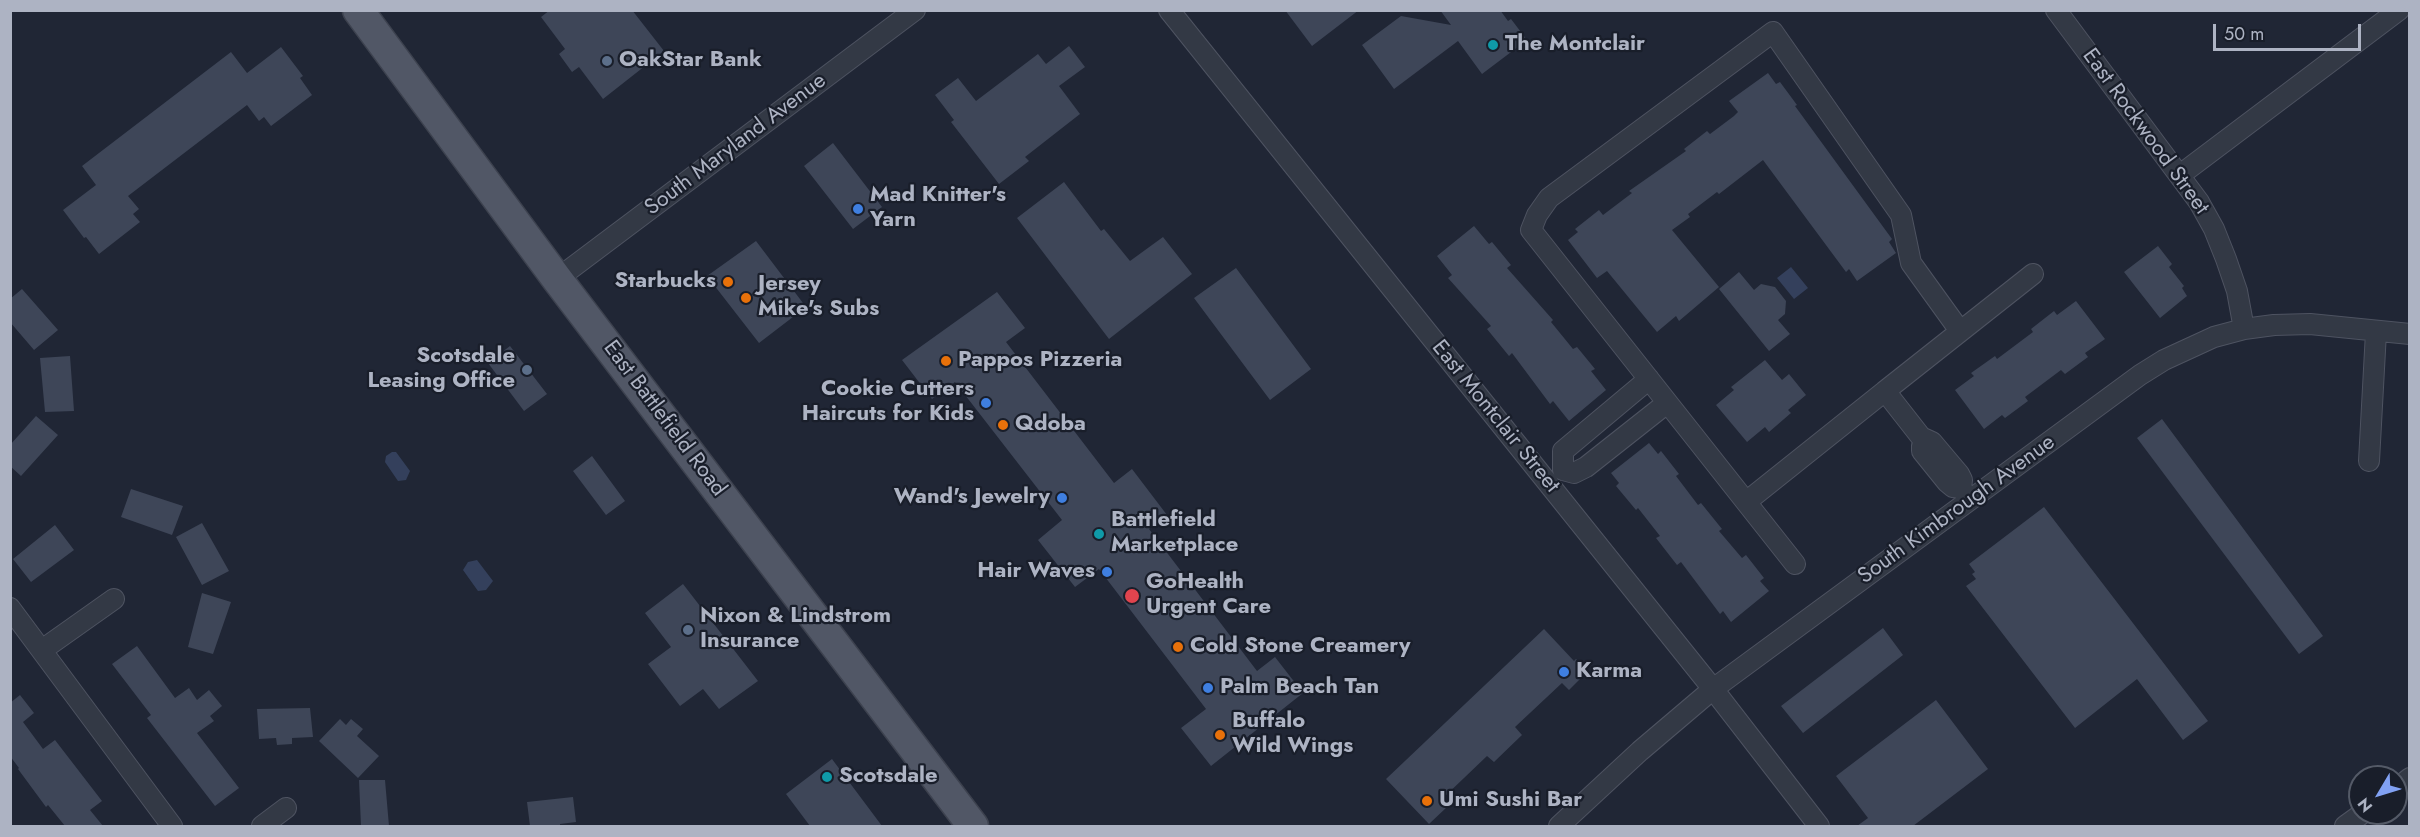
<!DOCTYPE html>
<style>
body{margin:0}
#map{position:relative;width:2420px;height:837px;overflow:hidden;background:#202635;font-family:Jost,sans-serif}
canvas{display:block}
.frame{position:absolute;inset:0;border:12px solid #adb3c3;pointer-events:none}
.north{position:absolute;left:2348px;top:765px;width:60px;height:60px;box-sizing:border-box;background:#191e2a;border:2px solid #545a67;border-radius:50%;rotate:232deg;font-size:16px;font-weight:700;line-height:24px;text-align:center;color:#adb3c3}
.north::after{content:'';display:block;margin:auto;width:21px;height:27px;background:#81a1f3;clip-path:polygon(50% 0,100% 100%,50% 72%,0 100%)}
.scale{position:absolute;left:2213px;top:24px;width:148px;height:27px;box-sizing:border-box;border:3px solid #adb3c3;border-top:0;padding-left:8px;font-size:18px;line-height:21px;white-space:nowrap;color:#adb3c3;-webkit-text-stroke:4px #191e2a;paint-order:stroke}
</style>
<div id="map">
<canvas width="2420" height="837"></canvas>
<div class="frame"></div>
<div class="north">N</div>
<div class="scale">50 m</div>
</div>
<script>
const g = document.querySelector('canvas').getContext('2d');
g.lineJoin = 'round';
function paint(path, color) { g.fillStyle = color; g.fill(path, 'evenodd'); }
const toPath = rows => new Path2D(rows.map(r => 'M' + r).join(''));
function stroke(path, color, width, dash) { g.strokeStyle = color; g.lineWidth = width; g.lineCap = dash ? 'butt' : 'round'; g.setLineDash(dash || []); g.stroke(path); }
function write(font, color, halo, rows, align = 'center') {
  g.font = font + ' Jost,sans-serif'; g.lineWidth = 4.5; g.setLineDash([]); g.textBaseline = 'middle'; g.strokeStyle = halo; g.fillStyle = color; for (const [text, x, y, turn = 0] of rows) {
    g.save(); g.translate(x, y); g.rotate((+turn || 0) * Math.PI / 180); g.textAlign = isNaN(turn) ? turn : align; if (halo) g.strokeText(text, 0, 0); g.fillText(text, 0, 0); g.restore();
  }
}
const water = toPath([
 [1791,267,1808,288,1794,299,1777,278],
 [392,452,396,452,410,471,406,480,398,481,385,462,386,456],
 [477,560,493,581,486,590,478,591,463,570,468,562]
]);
const building = toPath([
 [550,10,632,10,664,51,603,99,579,67,572,72,559,54,565,49,541,17],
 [1285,10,1359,10,1312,46],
 [1440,10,1500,10,1508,21,1511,19,1527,40,1482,74,1458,41,1394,89,1362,45,1401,16,1451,25],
 [1069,46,1085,67,1059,86,1080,114,1025,157,1029,161,999,184,951,122,954,120,935,95,958,78,976,101,1038,54,1046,64],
 [281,47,303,76,300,78,312,95,271,126,264,117,259,121,247,105,128,196,139,209,133,214,140,222,99,254,86,237,84,238,63,210,96,185,82,166,231,52,247,73],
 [1768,73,1776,84,1780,82,1797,105,1795,106,1892,239,1889,242,1896,253,1857,281,1849,269,1846,272,1763,160,1719,194,1717,192,1688,214,1690,217,1672,230,1719,287,1679,321,1676,316,1657,332,1607,271,1597,278,1568,240,1578,232,1575,229,1599,210,1603,215,1632,193,1629,191,1686,151,1684,149,1707,131,1710,134,1734,116,1738,112,1729,101],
 [833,143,882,207,853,229,804,166],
 [1064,182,1101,231,1104,229,1130,261,1163,237,1192,274,1109,339,1017,218],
 [1474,226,1489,244,1492,242,1511,265,1507,268,1553,320,1551,322,1573,349,1577,347,1595,369,1591,371,1606,390,1569,421,1553,401,1550,404,1512,353,1509,356,1487,329,1491,326,1448,278,1452,275,1437,256],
 [756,241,806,307,759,343,707,276],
 [2158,246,2172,264,2169,267,2184,286,2182,288,2187,296,2160,318,2124,272],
 [1236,268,1311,369,1270,400,1194,298],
 [1739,272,1754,290,1761,284,1775,287,1786,301,1785,314,1778,320,1790,334,1769,351,1719,289],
 [22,289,58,330,34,350,10,322,10,299],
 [997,292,1025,328,1006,342,1114,483,1132,469,1167,515,1149,529,1257,671,1275,657,1303,693,1211,766,1181,728,1206,709,1099,569,1075,587,1038,540,1062,520,955,382,932,399,902,360],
 [2076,301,2105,339,2085,353,2088,357,2065,374,2061,370,2025,397,2028,401,2005,418,2002,415,1984,429,1955,390,1974,376,1971,373,1995,356,1997,359,2033,332,2031,329,2054,311,2057,315],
 [510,346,547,394,524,411,488,363],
 [70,356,74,411,45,412,40,358],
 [1765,360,1782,380,1789,374,1806,395,1788,410,1791,413,1769,432,1765,427,1747,442,1716,405,1734,390,1731,387],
 [36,416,58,435,21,476,10,466,10,445],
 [2162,419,2323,636,2299,654,2137,438],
 [1649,443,1658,454,1661,451,1679,474,1676,476,1698,505,1701,503,1722,529,1719,531,1742,558,1746,555,1764,578,1760,581,1769,591,1731,622,1723,611,1720,614,1681,562,1677,565,1656,538,1660,536,1638,508,1636,510,1616,486,1619,483,1611,473],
 [592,456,625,501,606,515,573,471],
 [131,489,183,506,172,535,121,517],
 [2044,507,2208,721,2183,740,2137,679,2075,728,1966,586,1976,579,1972,574,1975,572,1969,564],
 [202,523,229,571,202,585,176,537],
 [55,525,74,550,31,582,13,559],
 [683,584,758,681,719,709,703,689,680,706,648,664,671,647,645,613],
 [202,593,231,602,213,654,188,647],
 [1883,628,1903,655,1803,733,1781,706],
 [1544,629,1574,661,1576,659,1588,671,1569,690,1562,683,1515,727,1522,735,1494,762,1487,756,1441,800,1447,807,1429,824,1386,779],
 [137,646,175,698,189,688,197,700,209,690,222,706,210,716,214,721,197,733,239,788,215,806,147,718,151,715,112,664],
 [20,695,34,713,23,722,43,749,55,740,102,801,90,810,103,826,65,826,48,805,46,807,18,769,19,768,10,756,10,703],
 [1936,700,1988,769,1913,826,1857,826,1868,818,1836,776],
 [310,708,313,737,292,738,292,744,277,745,276,738,259,739,257,709],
 [340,719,346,725,351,719,363,729,357,736,379,756,358,778,319,741],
 [832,759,882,826,810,826,786,794],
 [359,780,385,780,389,826,361,826],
 [573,797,576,822,560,824,560,826,530,826,527,802]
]);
const street = toPath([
 [1169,10,1713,689,1819,826],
 [2056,10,2199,202,2214,229,2226,259,2237,291,2244,329],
 [2180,175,2399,10],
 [557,279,915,10],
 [1885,391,2033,274],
 [1922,446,1922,451,1947,482,1953,487,1961,488],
 [2369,461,2376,332],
 [1563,470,1563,451,1649,379],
 [1563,470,1574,473,1586,467,1667,403],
 [1746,502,1885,391,1921,437,1932,442,1959,474,1962,480,1961,488,1970,500],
 [1795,564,1531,230,1537,215,1549,198,1773,32,1901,215,1911,263,1960,331],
 [10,608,172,826],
 [42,650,114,599],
 [2396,789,2410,778],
 [262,826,286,808],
 [1559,826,1640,751,1713,689,2140,375,2164,360,2214,337,2244,329,2274,325,2310,324,2410,334],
 [2345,826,2363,813]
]);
const primary = toPath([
 [358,10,557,279,973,826]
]);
const markers = [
 [1493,45,6,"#0f9aa8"],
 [607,61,6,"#5c6f8a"],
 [858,209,6,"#3f7fe0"],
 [728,282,6,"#e8710a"],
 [746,298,6,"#e8710a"],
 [946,361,6,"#e8710a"],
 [527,370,6,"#5c6f8a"],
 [986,403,6,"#3f7fe0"],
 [1003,425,6,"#e8710a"],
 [1062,498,6,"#3f7fe0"],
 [1099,534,6,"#0f9aa8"],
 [1107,572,6,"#3f7fe0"],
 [1132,596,8,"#e0444e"],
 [688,630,6,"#5c6f8a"],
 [1178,647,6,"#e8710a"],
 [1564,672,6,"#3f7fe0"],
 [1208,688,6,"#3f7fe0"],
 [1220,735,6,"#e8710a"],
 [827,777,6,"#0f9aa8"],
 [1427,801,6,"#e8710a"]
];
const poiNames = [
 ["The Montclair",1505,45],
 ["OakStar Bank",619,61],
 ["Mad Knitter's",870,196],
 ["Yarn",870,221],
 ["Starbucks",716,282,"right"],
 ["Jersey",758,285],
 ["Mike's Subs",758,310],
 ["Scotsdale",515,357,"right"],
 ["Leasing Office",515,382,"right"],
 ["Pappos Pizzeria",958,361],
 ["Cookie Cutters",974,390,"right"],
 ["Haircuts for Kids",974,415,"right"],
 ["Qdoba",1015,425],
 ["Wand's Jewelry",1050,498,"right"],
 ["Battlefield",1111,521],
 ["Marketplace",1111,546],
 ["Hair Waves",1095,572,"right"],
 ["GoHealth",1146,583],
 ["Urgent Care",1146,608],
 ["Nixon & Lindstrom",700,617],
 ["Insurance",700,642],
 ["Cold Stone Creamery",1190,647],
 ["Karma",1576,672],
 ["Palm Beach Tan",1220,688],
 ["Buffalo",1232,722],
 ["Wild Wings",1232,747],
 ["Scotsdale",839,777],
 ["Umi Sushi Bar",1439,801]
];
const streetNames = [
 ["East Rockwood Street",2145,132,54],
 ["South Maryland Avenue",736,145,-37],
 ["East Montclair Street",1495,417,51],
 ["East Battlefield Road",664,419,53],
 ["South Kimbrough Avenue",1957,510,-36]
];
paint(water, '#34405c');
paint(building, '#3e4658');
stroke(street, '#4e5361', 22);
stroke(primary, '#3d424f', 33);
stroke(street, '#333945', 20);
stroke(primary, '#515766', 30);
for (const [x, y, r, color] of markers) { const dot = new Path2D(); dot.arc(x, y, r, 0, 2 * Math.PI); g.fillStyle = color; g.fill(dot); stroke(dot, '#191e2a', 2); }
write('bold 22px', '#adb3c3', '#191e2a', poiNames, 'left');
write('22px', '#adb3c3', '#191e2a', streetNames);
</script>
